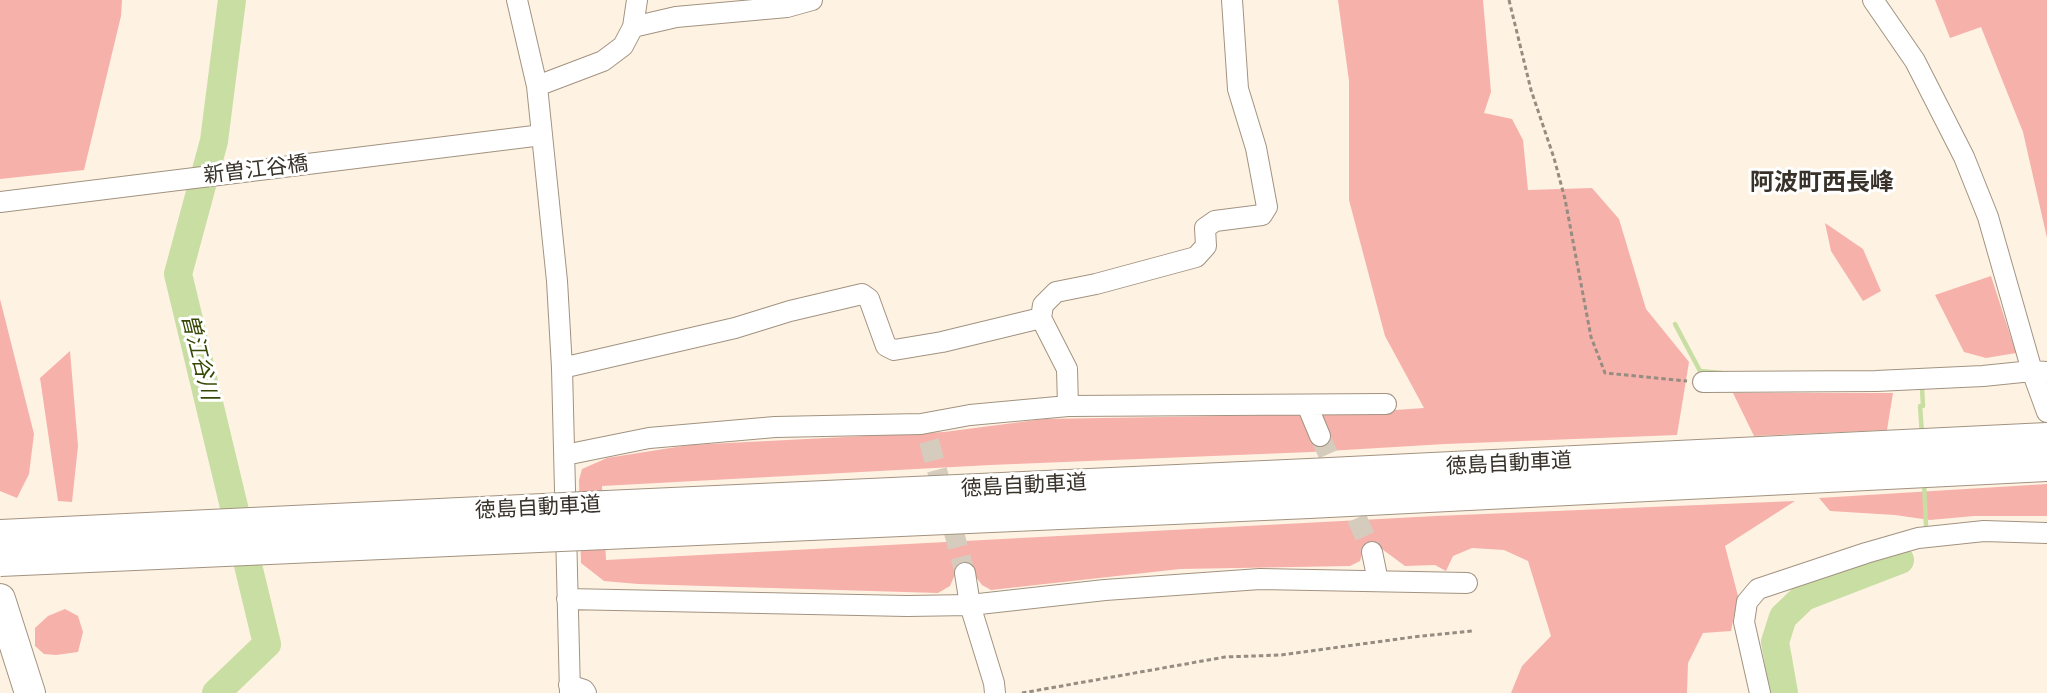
<!DOCTYPE html>
<meta charset="utf-8">
<style>
body{margin:0}
canvas{display:block;background:#fef2e2}
</style>
<canvas width="2047" height="693"></canvas>
<script>
const g = document.querySelector('canvas').getContext('2d');
g.lineJoin = 'round';
function paint(path, color) { g.fillStyle = color; g.fill(path, 'evenodd'); }
const toPath = rows => new Path2D(rows.map(r => 'M' + r).join(''));
function stroke(path, color, width, dash) { g.strokeStyle = color; g.lineWidth = width; g.lineCap = dash ? 'butt' : 'round'; g.setLineDash(dash || []); g.stroke(path); }
function write(font, color, halo, rows, align = 'center') {
  g.font = font + ' "Roboto Condensed","Noto Sans JP",sans-serif'; g.lineWidth = 6; g.setLineDash([]); g.textBaseline = 'middle'; g.strokeStyle = halo; g.fillStyle = color; for (const [text, x, y, turn = 0] of rows) {
    g.save(); g.translate(x, y); g.rotate((+turn || 0) * Math.PI / 180); g.textAlign = isNaN(turn) ? turn : align; if (halo) g.strokeText(text, 0, 0); g.fillText(text, 0, 0); g.restore();
  }
}
const forest = toPath([
 [0,0,122,0,121,16,84,170,0,179],
 [1338,0,1483,0,1491,92,1484,113,1512,119,1523,140,1528,190,1592,188,1619,219,1646,309,1689,362,1677,435,1445,444,1311,452,990,465,602,486,606,560,1436,516,1795,501,1725,546,1738,596,1731,631,1703,633,1688,663,1687,693,1511,693,1522,666,1551,636,1528,561,1504,550,1472,548,1453,556,1446,571,1435,565,1405,566,1382,549,1363,550,1360,561,1350,566,1180,569,991,590,982,585,970,569,957,570,950,586,938,593,638,584,604,581,581,563,579,480,582,469,607,458,689,445,944,432,1044,419,1338,414,1424,408,1385,336,1349,200,1349,81],
 [1935,0,2047,0,2047,238,2023,132,1981,27,1950,38],
 [1825,223,1863,249,1881,291,1863,301,1831,251],
 [1991,276,2016,353,1986,358,1964,352,1935,295],
 [0,299,34,434,29,474,17,498,0,491],
 [70,351,78,446,72,502,58,501,40,378],
 [1733,393,1893,393,1887,430,1754,436],
 [2047,484,2047,516,1974,516,1930,520,1895,515,1830,511,1819,498],
 [65,609,78,616,83,632,78,652,56,655,44,654,35,646,35,628,48,616]
]);
const stream = toPath([
 [1675,324,1700,371,1722,373],
 [1922,434,1920,406,1923,406,1922,388],
 [1924,481,1926,526]
]);
const river = toPath([
 [216,693,267,644,178,274,214,141,232,0],
 [1784,693,1775,642,1783,617,1804,597,1900,560]
]);
const minorTunnel = toPath([
 [1320,436,1372,552],
 [929,441,965,573]
]);
const path = toPath([
 [1509,0,1531,90,1554,158,1565,199,1591,337,1605,373,1687,381],
 [1022,693,1225,657,1281,655,1413,637,1472,631]
]);
const minor = toPath([
 [517,0,537,86,557,281,562,368,570,693],
 [1873,0,1915,61,1964,157,1988,217,2032,371,2047,412],
 [633,27,676,17,787,7,812,0],
 [537,86,603,61,623,46,633,27,637,0],
 [0,202,542,135],
 [1041,318,1043,305,1056,292,1096,284,1196,257,1206,246,1205,228,1215,221,1262,215,1267,207,1256,148,1238,89,1232,0],
 [562,368,735,328,790,311,862,294,869,299,886,346,894,350,942,342,1041,318,1067,369,1068,406],
 [1703,382,1876,381,1983,376,2032,371,2047,372],
 [1307,405,1320,436],
 [565,455,649,438,775,427,921,424,970,415,1068,406,1386,404],
 [1372,552,1378,581],
 [965,573,970,605,994,683,995,693],
 [567,599,907,606,970,605,1105,590,1260,579,1467,583],
 [569,685,584,690,586,693],
 [1760,693,1744,622,1747,602,1758,589,1866,553,1918,538,1984,531,2047,533]
]);
const highway = toPath([
 [606,506,1309,474,2047,438],
 [606,534,1309,503,2047,466],
 [0,599,30,693]
]);
const highwayBridge = toPath([
 [0,535,606,506],
 [0,561,606,534]
]);
const streetNames = [
 ["新曽江谷橋",256,171,-7],
 ["徳島自動車道",1509,465,-3],
 ["徳島自動車道",1024,487,-3],
 ["徳島自動車道",538,509,-3]
];
const waterNames = [
 ["曽江谷川",198,357,76]
];
const quarterNames = [
 ["阿波町西長峰",1822,184]
];
paint(forest, '#f7b1ab');
stroke(stream, '#c8dea2', 4.5);
stroke(river, '#c8dea2', 28);
stroke(minorTunnel, '#d6ccbd', 20, [20, 10]);
stroke(minor, '#a29381', 22);
stroke(highway, '#a29381', 32);
stroke(path, '#958d81', 3, [4.5, 3]);
stroke(minor, '#fff', 20);
stroke(highway, '#fff', 30);
stroke(highwayBridge, '#a29381', 32, []);
stroke(highwayBridge, '#fff', 30);
write('21px', '#38322a', '#fff', streetNames);
write('italic 22px', '#374906', '#fff', waterNames);
write('bold 24px', '#38322a', '#fff', quarterNames);
</script>
